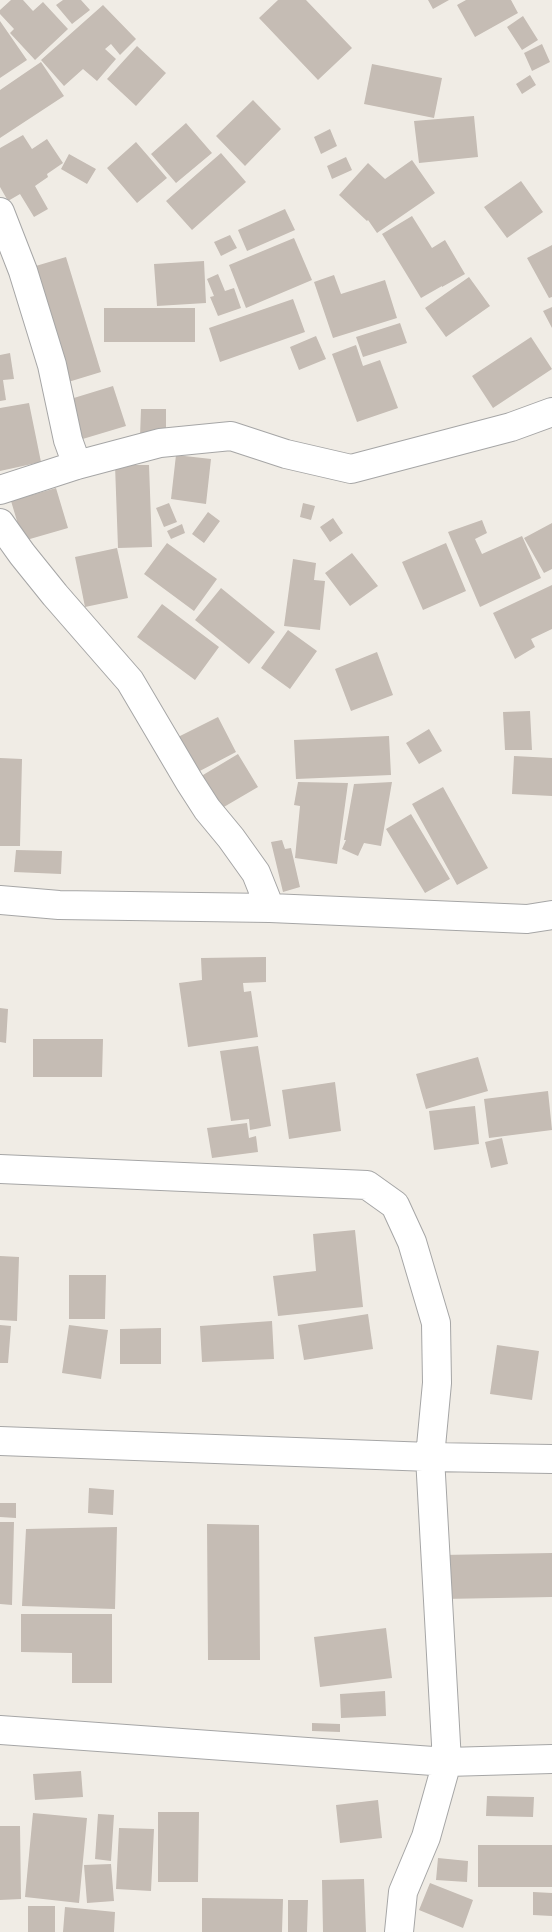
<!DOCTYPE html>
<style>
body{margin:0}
canvas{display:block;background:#f0ece5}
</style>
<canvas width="552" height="1932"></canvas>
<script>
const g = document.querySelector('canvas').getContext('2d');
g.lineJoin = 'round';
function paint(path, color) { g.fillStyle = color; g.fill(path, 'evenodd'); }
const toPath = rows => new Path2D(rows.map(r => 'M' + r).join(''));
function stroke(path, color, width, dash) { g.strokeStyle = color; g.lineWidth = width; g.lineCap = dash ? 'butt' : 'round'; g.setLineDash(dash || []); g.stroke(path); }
const building = toPath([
 [11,0,23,0,33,11,43,2,68,29,35,60,10,33,14,29,0,14,0,10],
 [63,0,81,0,90,10,72,24,56,5],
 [278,0,306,0,352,48,318,80,259,18],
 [428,0,449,0,433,9],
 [466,0,511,0,518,13,475,37,457,5],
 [103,5,136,39,120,55,111,44,105,49,116,59,97,81,83,69,64,86,41,60],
 [523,16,538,40,522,50,507,27],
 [0,21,27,60,0,78],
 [542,44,550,62,532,71,524,53],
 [137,46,166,73,136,106,107,79],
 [41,62,64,96,0,138,0,90],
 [372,64,442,78,434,118,364,104],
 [530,75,536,85,522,94,516,84],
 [253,100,281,129,245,166,216,136],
 [474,116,478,157,419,163,414,121],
 [186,123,212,153,176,183,151,154],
 [330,129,337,146,321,154,314,137],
 [23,135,32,149,47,139,63,163,47,174,48,177,35,186,48,209,34,217,20,194,8,201,0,187,0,148],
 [136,142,167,178,137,203,107,168],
 [221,153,246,182,192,230,166,201],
 [69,154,96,169,87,184,61,169],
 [346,157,352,170,332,179,327,166],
 [412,160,435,193,377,233,368,220,367,221,339,195,368,163,385,179],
 [521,181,543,212,507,238,484,207],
 [285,209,295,230,247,251,238,230],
 [412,216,432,248,445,240,465,274,442,287,442,286,421,298,382,234],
 [230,235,237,248,221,256,214,242],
 [294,238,312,280,246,308,229,265],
 [552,245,552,297,549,298,527,258],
 [66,257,101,372,65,383,29,268],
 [204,261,206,303,157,306,154,264],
 [218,274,225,291,234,288,241,308,218,316,210,297,214,296,207,279],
 [334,275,341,294,385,280,397,318,333,338,314,282],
 [469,277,490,306,446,337,425,308],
 [293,299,305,332,220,362,209,328],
 [552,307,552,328,543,311],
 [104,308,195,308,195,342,104,342],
 [400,323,407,343,363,357,356,337],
 [316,336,326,359,299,370,290,347],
 [531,337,552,369,493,408,472,376],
 [356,345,363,366,380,360,398,408,357,422,332,354],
 [10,353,14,379,3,380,6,400,0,401,0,355],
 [113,386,126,426,76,441,64,401],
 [29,403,41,462,0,471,0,408],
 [141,409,166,409,166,437,140,437],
 [176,455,211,459,206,504,171,499],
 [115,465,149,465,152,547,118,548],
 [56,488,68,528,23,541,11,501],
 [169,503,177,522,164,527,156,508],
 [303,503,315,506,311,520,300,517],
 [208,512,220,521,204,543,192,534],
 [333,518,343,533,330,542,320,527],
 [482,520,487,533,475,539,482,554,522,536,541,578,480,607,448,532],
 [552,523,552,569,544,573,524,538],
 [182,524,185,533,171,539,167,531],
 [167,543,217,579,194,611,144,574],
 [446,543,466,591,423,610,402,562],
 [117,548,128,598,85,607,75,557],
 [352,553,378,586,350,606,325,573],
 [293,559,316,563,314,580,325,581,320,630,284,626],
 [552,585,552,629,531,639,535,647,515,659,493,613],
 [221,588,275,632,249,664,195,620],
 [162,604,219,647,195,680,137,637],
 [288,630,317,651,290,689,261,668],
 [377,652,393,695,351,711,335,669],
 [530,711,532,750,505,750,503,712],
 [218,717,236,752,196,773,178,737],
 [429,729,442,751,419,764,406,743],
 [389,736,391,775,296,779,294,740],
 [238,754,258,787,217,811,198,778],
 [514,756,552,758,552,796,512,794],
 [0,758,22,759,20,846,0,846],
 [298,782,348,783,337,864,295,858,300,806,294,805],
 [392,782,381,846,364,843,358,856,342,849,346,840,344,840,354,784],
 [443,787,488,868,457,885,412,804],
 [411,814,450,879,425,893,386,829],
 [282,840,285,849,291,848,300,887,283,892,271,842],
 [16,850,62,851,61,874,14,872],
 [266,957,266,982,243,983,244,992,251,991,258,1037,188,1047,179,983,202,980,201,958],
 [0,1008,8,1009,6,1043,0,1042],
 [33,1039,103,1039,102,1077,33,1077],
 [258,1046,271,1126,250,1130,249,1119,231,1121,220,1051],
 [478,1057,488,1091,426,1109,416,1074],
 [335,1082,341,1131,289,1139,282,1090],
 [548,1091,552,1130,489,1138,484,1099],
 [475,1106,479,1144,434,1150,429,1111],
 [247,1123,249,1138,256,1136,258,1152,212,1158,207,1128],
 [502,1138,508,1164,491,1168,485,1142],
 [355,1230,363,1307,278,1316,273,1276,316,1271,313,1234],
 [0,1256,19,1257,17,1321,0,1320],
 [69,1275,106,1275,105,1319,69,1319],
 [368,1314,373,1349,304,1360,298,1325],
 [272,1321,274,1359,202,1362,200,1326],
 [0,1325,11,1326,8,1363,0,1363],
 [69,1325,108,1330,101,1379,62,1373],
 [161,1328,161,1364,120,1364,120,1329],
 [497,1345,539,1351,532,1400,490,1394],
 [89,1488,114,1490,113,1515,88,1513],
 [0,1503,16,1503,16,1518,0,1517],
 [0,1522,14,1522,12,1605,0,1604],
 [207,1524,259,1525,260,1660,208,1660],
 [117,1527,115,1609,22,1606,26,1529],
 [552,1553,552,1597,443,1599,442,1555],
 [21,1614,112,1614,112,1683,72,1683,72,1653,21,1652],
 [386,1628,392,1678,320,1687,314,1637],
 [385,1691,386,1716,341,1718,340,1694],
 [312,1723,340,1724,340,1732,312,1731],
 [81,1771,83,1797,35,1800,33,1774],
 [487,1796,534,1797,533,1817,486,1816],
 [378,1800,382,1838,340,1843,336,1805],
 [158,1812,199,1812,198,1882,158,1882],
 [33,1813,87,1818,79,1903,25,1897],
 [98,1814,114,1815,111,1861,95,1859],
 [0,1826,20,1826,21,1899,0,1900],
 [119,1828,154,1829,151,1891,116,1889],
 [478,1845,552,1845,552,1887,478,1887],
 [438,1858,468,1861,467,1882,436,1880],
 [111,1864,114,1901,87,1903,84,1865],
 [364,1879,366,1932,323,1932,322,1880],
 [430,1883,473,1900,463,1928,419,1910],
 [533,1892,552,1893,552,1916,533,1915],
 [202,1898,283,1899,282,1932,202,1932],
 [288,1900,308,1900,307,1932,288,1932],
 [28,1906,55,1906,55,1932,28,1932],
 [65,1907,115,1912,114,1932,63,1932]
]);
const minor = toPath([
 [0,212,23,271,52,365,68,440,77,465],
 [0,490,77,465,160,443,231,436,286,454,351,469,511,427,552,412],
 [0,523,22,554,55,595,130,681,189,781,207,809,231,838,256,873,270,908,527,919,552,915],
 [0,900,59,905,270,908],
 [0,1169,367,1185,395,1205,412,1242,436,1323,437,1383,430,1457,0,1441],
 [0,1730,447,1762,552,1759],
 [399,1932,403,1892,426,1837,447,1762,430,1457,552,1459]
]);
paint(building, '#c5bcb4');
stroke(minor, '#a6a6a6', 30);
stroke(minor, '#fff', 28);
</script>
